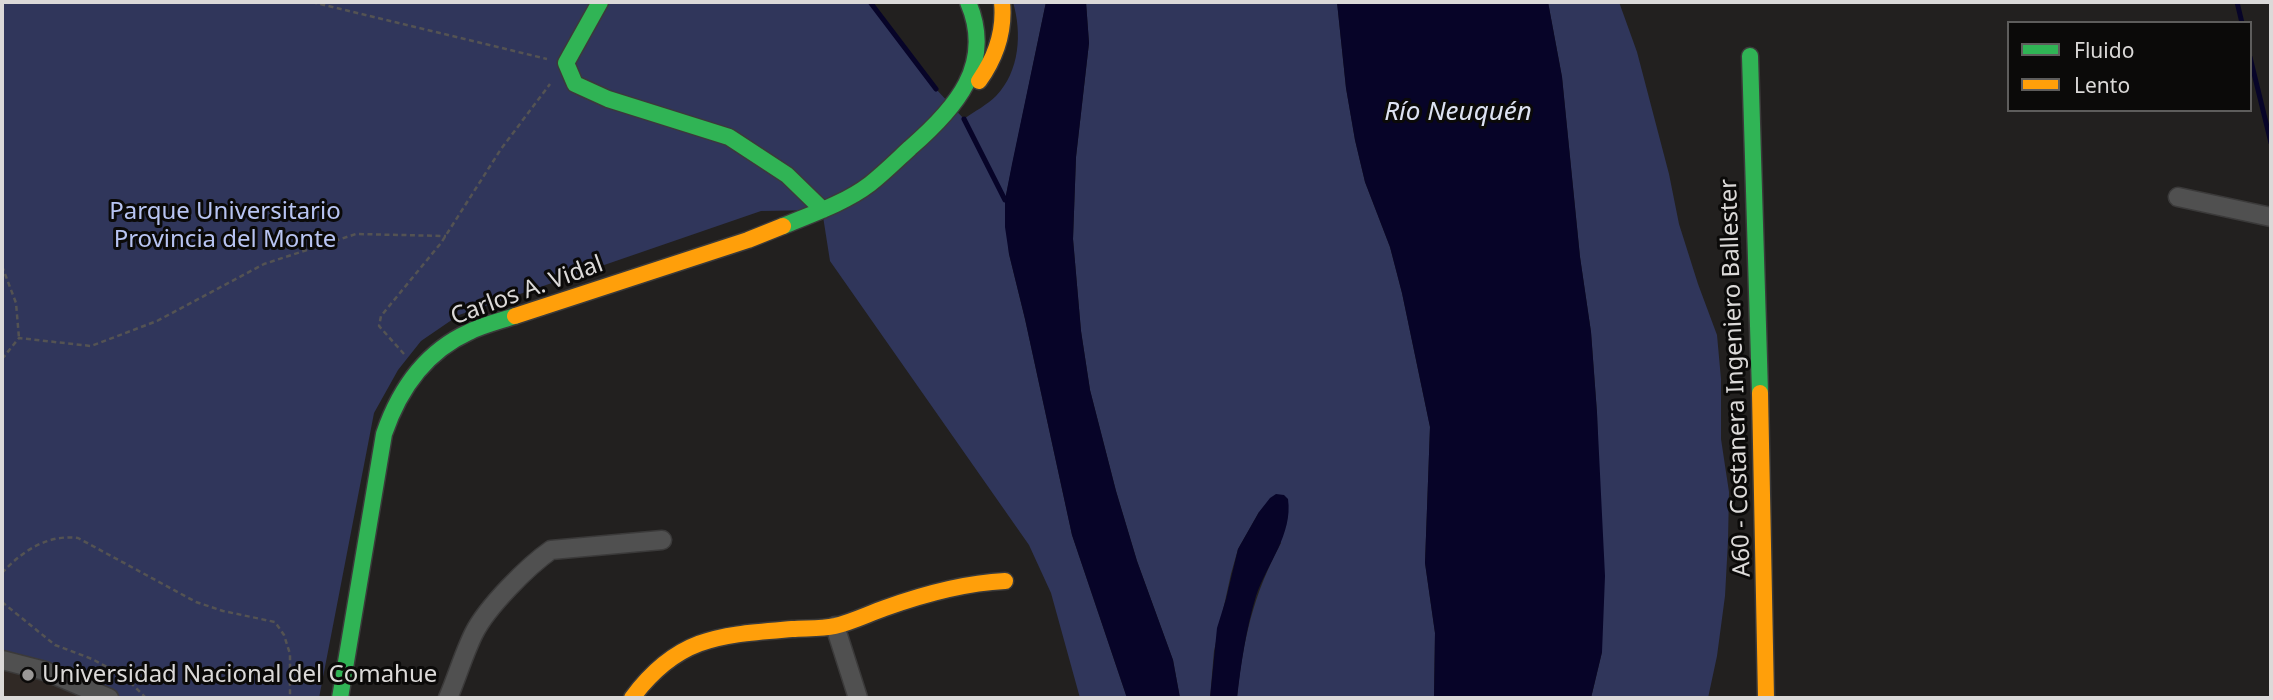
<!DOCTYPE html>
<meta charset="utf-8">
<style>
body{margin:0}
#map{position:relative;width:2273px;height:700px;overflow:hidden;background:#22201f;font-family:"Noto Sans",sans-serif}
canvas{display:block}
.frame{position:absolute;inset:0;border:4px solid #dbd9d8;pointer-events:none}
.legend{position:absolute;left:2007px;top:21px;width:245px;height:91px;box-sizing:border-box;background:#0b0a09;border:2px solid #5e5d5c;margin:0;padding:9px 12px;list-style:none;font-size:21px;color:#dbd9d8}
.legend li{display:flex;align-items:center;gap:14px;height:35px}
.legend b{width:35px;border:2px solid #5e5d5c}
</style>
<div id="map">
<canvas width="2273" height="700"></canvas>
<div class="frame"></div>
<ul class="legend">
<li><b style="height:9px;background:#30b455"></b>Fluido</li>
<li><b style="height:9px;background:#ff9f0a"></b>Lento</li>
</ul>
</div>
<script>
const ctx = document.querySelector('canvas').getContext('2d');
ctx.lineJoin = 'round';
function paint(path, color) {
  ctx.fillStyle = color;
  ctx.fill(path, 'evenodd');
}
function stroke(path, color, width, dash) {
  ctx.strokeStyle = color;
  ctx.lineWidth = width;
  ctx.lineCap = dash ? 'butt' : 'round';
  ctx.setLineDash(dash || []);
  ctx.stroke(path);
}
function label(font, color, halo, rows, align = 'center') {
  ctx.font = font + ' "Noto Sans",sans-serif';
  ctx.lineWidth = 6;
  ctx.setLineDash([]);
  ctx.textBaseline = 'middle';
  ctx.strokeStyle = halo;
  ctx.fillStyle = color;
  for (const [text, x, y, turn = 0] of rows) {
    ctx.save();
    ctx.translate(x, y);
    ctx.rotate((+turn || 0) * Math.PI / 180);
    ctx.textAlign = isNaN(turn) ? turn : align;
    if (halo) ctx.strokeText(text, 0, 0);
    ctx.fillText(text, 0, 0);
    ctx.restore();
  }
}
const built = new Path2D(`
 M 2,660 L 109,698 L 2,698 Z`);
const green = new Path2D(`
 M 2,2 L 870,2 L 936,89 L 964,119 C 975,111 987,105 996,96 C 1020,71 1022,33 1013,2 L 1046,2 L 1005,200 L 1009,254 L 1025,319 L 1072,535 L 1127,698 L 1080,698 L 1051,593 L 1029,545 L 830,261 L 822,210 L 761,211 L 459,315 L 421,341 L 398,370 L 374,413 L 319,698 L 109,698 L 2,660 Z
 M 1086,2 L 1337,2 L 1346,88 L 1355,140 L 1365,182 L 1390,247 L 1402,293 L 1430,427 L 1425,563 L 1435,633 L 1434,698 L 1237,698 C 1243,640 1253,595 1281,543 L 1259,512 L 1238,549 L 1231,574 L 1214,651 L 1210,698 L 1180,698 L 1173,660 L 1137,561 L 1116,491 L 1090,390 L 1081,331 L 1073,239 L 1076,157 L 1089,43 Z
 M 1548,2 L 1619,2 L 1637,52 L 1669,174 L 1679,224 L 1698,284 L 1717,335 L 1721,379 L 1721,439 L 1729,492 L 1728,541 L 1725,596 L 1717,656 L 1708,698 L 1591,698 L 1602,652 L 1597,413 L 1591,332 L 1580,257 L 1562,77 Z`);
const water = new Path2D(`
 M 1046,2 L 1086,2 L 1089,43 L 1076,157 L 1073,239 L 1081,331 L 1090,390 L 1116,491 L 1137,561 L 1173,660 L 1180,698 L 1127,698 L 1072,535 L 1025,319 L 1009,254 L 1005,227 L 1005,200 L 1012,164 Z
 M 1337,2 L 1548,2 L 1562,77 L 1580,257 L 1591,332 L 1597,413 L 1605,576 L 1602,652 L 1591,698 L 1434,698 L 1435,633 L 1425,563 L 1430,427 L 1402,293 L 1390,247 L 1365,182 L 1355,140 L 1346,88 Z
 M 1276,494 L 1284,495 L 1288,499 C 1293,534 1267,564 1256,596 C 1246,629 1241,664 1237,698 L 1210,698 L 1217,628 L 1226,599 L 1238,549 L 1259,512 L 1270,498 Z`);
const stream = new Path2D(`
 M 870,2 L 936,89
 M 2237,2 L 2242,23
 M 2250,57 L 2271,143
 M 964,119 L 1005,200`);
const path = new Path2D(`
 M 312,2 L 547,59
 M 2,266 L 16,303 L 19,338
 M 404,354 L 379,326 L 381,316 L 441,243 L 501,149 L 550,84
 M 2,359 L 19,338 L 91,346 L 157,321 L 264,264 L 356,234 L 446,236
 M 2,573 C 22,551 48,534 78,538 L 196,602 L 223,611 L 275,622 L 284,635 L 290,654 L 290,698
 M 2,602 L 55,645 L 92,659 L 124,676 L 146,698`);
const street = new Path2D(`
 M 2178,197 L 2271,217
 M 835,626 L 858,698
 M 2,660 L 45,671 L 109,698
 M 448,698 C 457,677 464,653 474,633 C 487,607 528,566 551,550 L 662,540`);
const fast = new Path2D(`
 M 600,2 L 566,63 L 575,84 L 608,99 L 729,137 L 787,175 L 823,210
 M 1750,56 L 1760,393
 M 783,226 C 812,214 845,203 870,184 C 884,173 897,160 910,148 C 955,109 995,65 968,2
 M 340,698 L 384,434 C 399,390 425,352 469,332 C 483,325 500,321 515,316`);
const slow = new Path2D(`
 M 979,81 C 996,57 1005,32 1002,2
 M 515,316 L 748,240 L 783,226
 M 1760,393 L 1766,698
 M 632,698 C 678,636 720,635 792,629 C 806,628 821,629 835,626 C 852,622 868,614 885,608 C 924,594 963,583 1005,581`);
const markers = [
 [28,675,7,"#9a9897"]
];
const parkNames = [
 ["Parque Universitario",225,212],
 ["Provincia del Monte",225,240]
];
const streetNames = [
 ["Carlos A. Vidal",527,291,-20],
 ["A60 - Costanera Ingeniero Ballester",1736,378,-92]
];
const poiNames = [
 ["Universidad Nacional del Comahue",42,675]
];
const waterNames = [
 ["Río Neuquén",1458,113]
];
paint(built, '#302925');
paint(green, '#30365b');
paint(water, '#070428');
stroke(stream, '#070428', 5);
stroke(street, '#3b3a3a', 21);
stroke(fast, '#3b3a3a', 19);
stroke(slow, '#3b3a3a', 19);
stroke(path, '#545353', 2.5, [5, 3.5]);
stroke(street, '#505050', 18);
stroke(fast, '#30b455', 16);
stroke(slow, '#ff9f0a', 16);
for (const [x, y, r, color] of markers) {
  const dot = new Path2D();
  dot.arc(x, y, r, 0, 2 * Math.PI);
  ctx.fillStyle = color;
  ctx.fill(dot);
  stroke(dot, '#0b0a09', 2.5);
}
label('24px', '#b8c4f2', '#0b0a09', parkNames);
label('24px', '#dbd9d8', '#0b0a09', streetNames);
label('24px', '#dbd9d8', '#0b0a09', poiNames, 'left');
label('italic 26px', '#dde2f2', '#0b0a09', waterNames);
</script>
